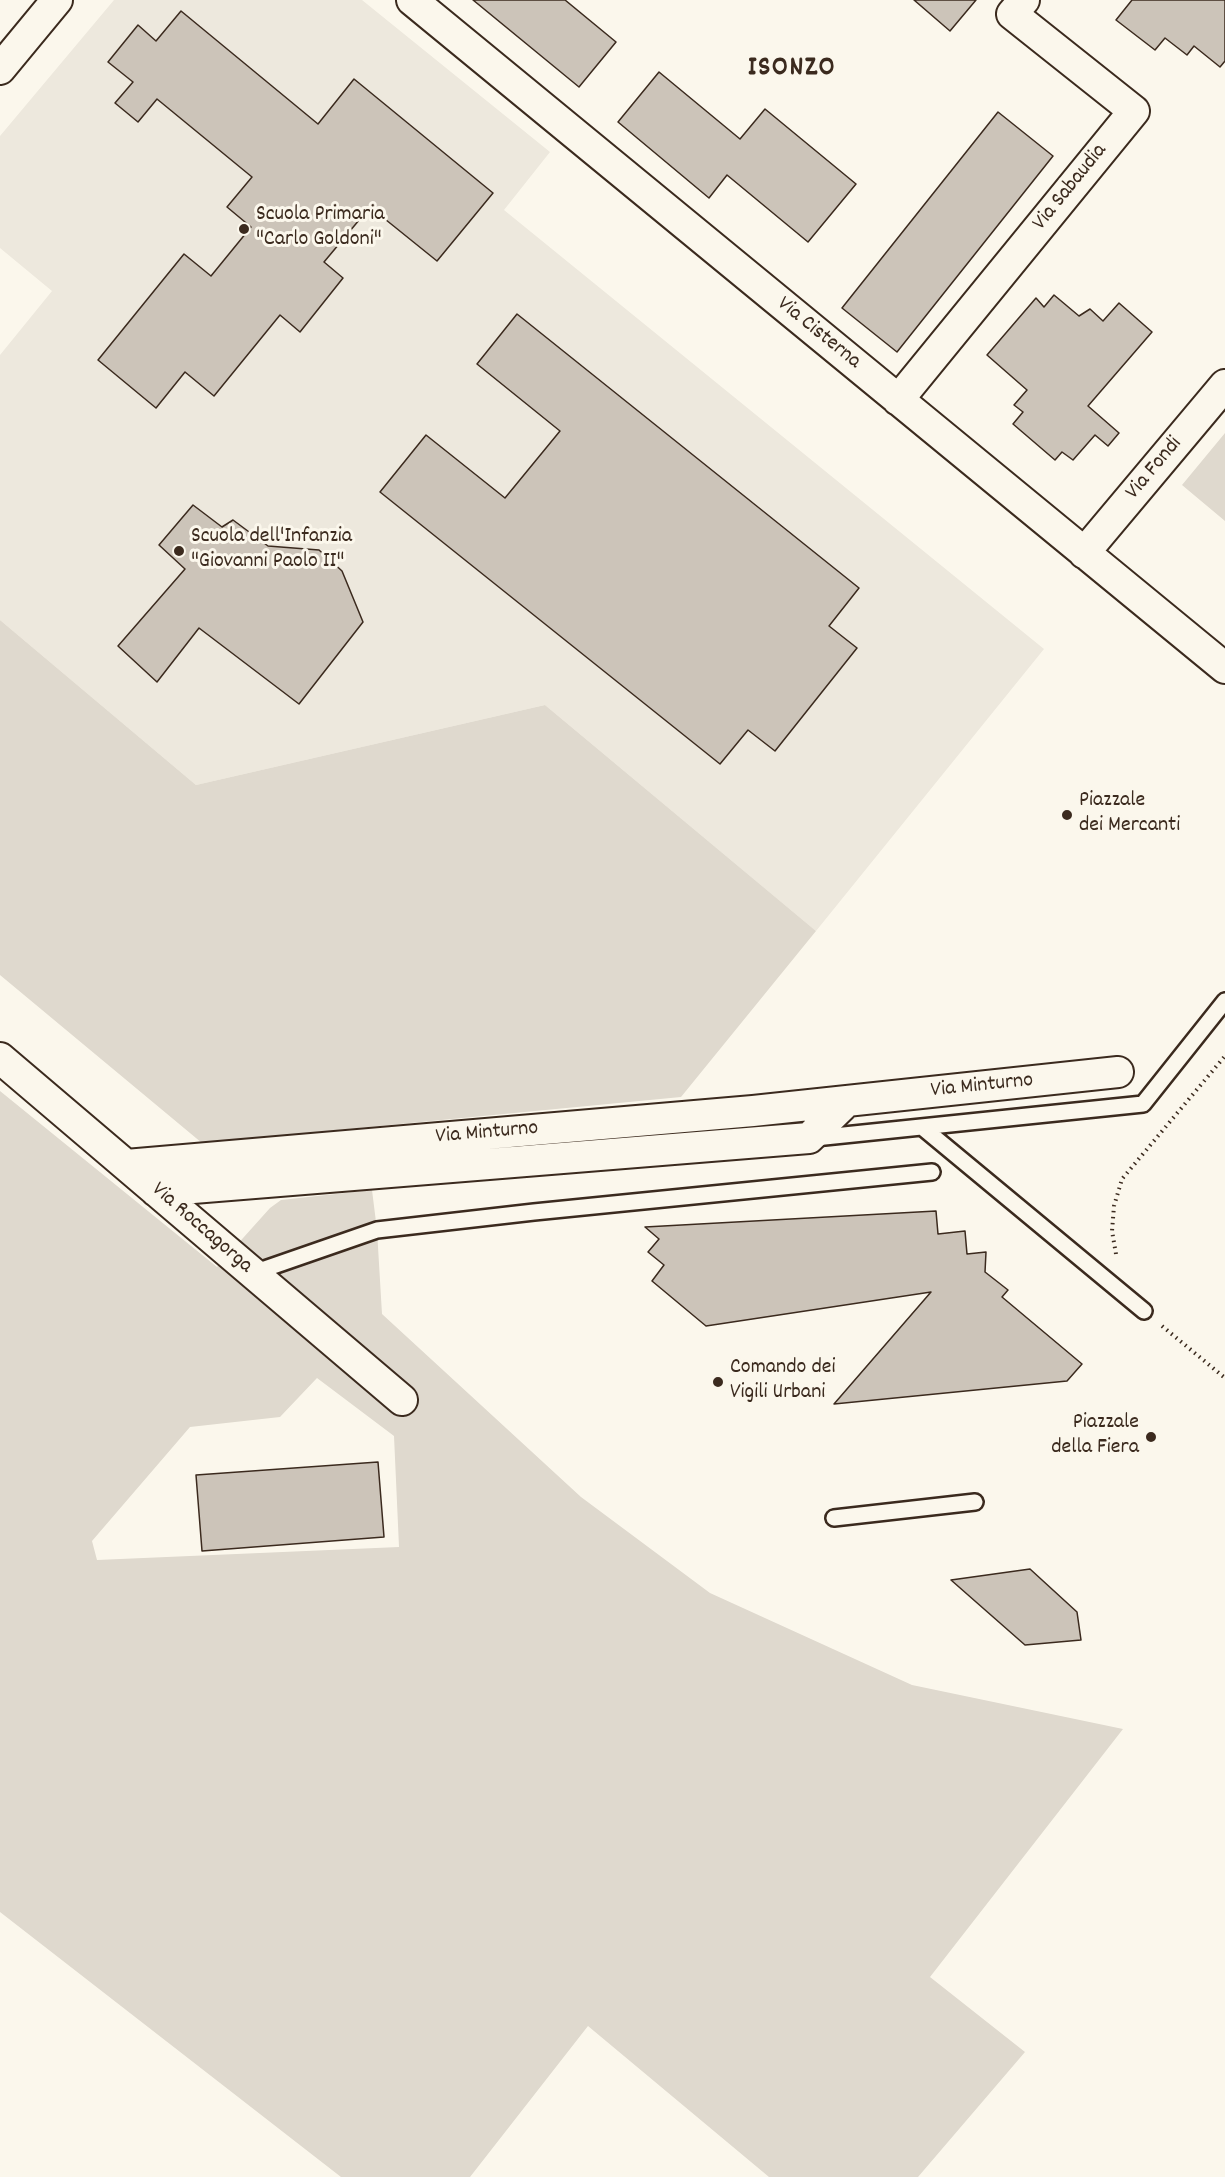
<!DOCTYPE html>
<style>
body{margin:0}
canvas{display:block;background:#fbf7ec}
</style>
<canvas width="1225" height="2177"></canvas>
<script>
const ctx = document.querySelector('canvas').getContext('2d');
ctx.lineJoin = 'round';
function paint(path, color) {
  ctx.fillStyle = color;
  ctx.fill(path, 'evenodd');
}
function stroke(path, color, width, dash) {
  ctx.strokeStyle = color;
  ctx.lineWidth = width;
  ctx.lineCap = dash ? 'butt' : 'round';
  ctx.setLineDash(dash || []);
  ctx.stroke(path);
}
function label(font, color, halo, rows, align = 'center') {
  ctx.font = font + ' Dekko,sans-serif';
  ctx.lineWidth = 6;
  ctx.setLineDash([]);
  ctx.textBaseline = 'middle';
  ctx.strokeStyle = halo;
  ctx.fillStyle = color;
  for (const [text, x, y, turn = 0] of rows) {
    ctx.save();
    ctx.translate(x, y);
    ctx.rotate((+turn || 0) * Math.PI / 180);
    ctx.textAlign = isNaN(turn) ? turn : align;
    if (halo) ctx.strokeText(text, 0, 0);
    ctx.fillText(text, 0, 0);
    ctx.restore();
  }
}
const built = new Path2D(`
 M 114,0 L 362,0 L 550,152 L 504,210 L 1044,649 L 816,931 L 545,705 L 196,785 L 0,620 L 0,355 L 52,291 L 0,248 L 0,136 Z`);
const green = new Path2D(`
 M 1225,433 L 1225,521 L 1182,485 Z
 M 0,620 L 196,785 L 545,705 L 816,931 L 681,1097 L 202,1143 L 0,975 Z
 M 0,1091 L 217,1267 L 270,1208 L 281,1200 L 372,1190 L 377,1230 L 382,1314 L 581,1497 L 710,1593 L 912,1685 L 1123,1729 L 930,1977 L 1025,2052 L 918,2177 L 769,2177 L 588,2026 L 470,2177 L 341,2177 L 0,1912 ZM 317,1378 L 394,1436 L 399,1547 L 97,1560 L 92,1541 L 190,1427 L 280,1417 Z`);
const building = new Path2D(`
 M 473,0 L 565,0 L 616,42 L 579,87 Z
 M 914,0 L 976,0 L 950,31 Z
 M 1132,0 L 1225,0 L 1225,61 L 1220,67 L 1194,46 L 1187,55 L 1165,38 L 1155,50 L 1116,20 Z
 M 181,11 L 318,124 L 354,79 L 493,193 L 437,261 L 370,207 L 324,262 L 343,278 L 300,332 L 280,315 L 214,396 L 185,372 L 156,408 L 98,360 L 184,254 L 211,276 L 251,227 L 227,207 L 252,177 L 157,99 L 138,122 L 115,103 L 133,82 L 108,62 L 138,25 L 156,41 Z
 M 659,72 L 740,139 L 765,109 L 856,184 L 808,242 L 727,175 L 709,198 L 618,122 Z
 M 998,112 L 1053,156 L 897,352 L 842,308 Z
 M 1054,295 L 1079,316 L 1090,309 L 1103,321 L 1119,303 L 1152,332 L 1088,406 L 1119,433 L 1108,446 L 1095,435 L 1073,460 L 1062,452 L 1055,460 L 1013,424 L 1023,412 L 1014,405 L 1027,390 L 987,355 L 1036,298 L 1044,307 Z
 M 517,314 L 859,588 L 829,626 L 857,648 L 775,751 L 748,730 L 720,764 L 380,492 L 426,435 L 505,498 L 560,431 L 477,364 Z
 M 193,505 L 222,527 L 233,520 L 268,546 L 319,550 L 342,571 L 363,622 L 299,704 L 199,628 L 157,682 L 118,646 L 185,569 L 159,545 Z
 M 936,1211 L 938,1234 L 965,1231 L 967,1254 L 986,1252 L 985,1272 L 1008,1290 L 1002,1297 L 1082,1364 L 1067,1381 L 834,1404 L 931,1292 L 706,1326 L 652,1281 L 664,1265 L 648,1252 L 659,1239 L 645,1227 Z
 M 378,1462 L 384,1537 L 202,1551 L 196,1475 Z
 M 1030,1569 L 1077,1612 L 1081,1640 L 1025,1645 L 951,1580 Z`);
const path = new Path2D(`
 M 1116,1254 L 1112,1231 L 1114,1206 L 1122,1179 L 1225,1056
 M 1162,1326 L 1225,1378`);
const service = new Path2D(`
 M 922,1127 L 1144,1311
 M 815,1138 L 1143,1104 L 1225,1001
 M 253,1273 L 377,1230 L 534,1212 L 932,1172
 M 834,1518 L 975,1502`);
const minor = new Path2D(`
 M 412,0 L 1225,668
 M 0,69 L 57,0
 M 898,400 L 1134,111 L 1012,14 L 1024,0
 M 1084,553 L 1225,385
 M 0,1058 L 402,1400
 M 126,1165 L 753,1111 L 1118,1072
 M 156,1191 L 809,1138 L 847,1101`);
const markers = [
 [244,229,6,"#3b2a1e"],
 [179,551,6,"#3b2a1e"],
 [1067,815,6,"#3b2a1e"],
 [718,1382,6,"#3b2a1e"],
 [1151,1437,6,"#3b2a1e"]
];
const streetNames = [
 ["Via Sabaudia",1071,188,-51],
 ["Via Cisterna",818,334,39],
 ["Via Fondi",1155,469,-50],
 ["Via Minturno",982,1087,-6],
 ["Via Minturno",487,1134,-5],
 ["Via Roccagorga",201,1229,41]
];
const poiNames = [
 ["Scuola Primaria",256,216],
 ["\"Carlo Goldoni\"",256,241],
 ["Scuola dell'Infanzia",191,538],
 ["\"Giovanni Paolo II\"",191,563],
 ["Piazzale",1079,802],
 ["dei Mercanti",1079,827],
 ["Comando dei",730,1369],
 ["Vigili Urbani",730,1394],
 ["Piazzale",1139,1424,"right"],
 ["della Fiera",1139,1449,"right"]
];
const districtNames = [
 ["ISONZO",792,70]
];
paint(built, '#ede8dd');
paint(green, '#dfd9ce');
paint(building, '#ccc4b9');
stroke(building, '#3b2a1e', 1.5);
stroke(service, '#3b2a1e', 20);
stroke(minor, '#3b2a1e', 34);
stroke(path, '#3b2a1e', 4, [1.5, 4.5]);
stroke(service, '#fbf7ec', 15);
stroke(minor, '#fbf7ec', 30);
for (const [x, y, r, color] of markers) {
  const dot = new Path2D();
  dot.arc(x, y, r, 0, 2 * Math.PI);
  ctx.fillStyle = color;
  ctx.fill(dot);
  stroke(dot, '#fbf7ec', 2);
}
label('22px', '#3b2a1e', '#fbf7ec', streetNames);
label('22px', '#3b2a1e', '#fbf7ec', poiNames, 'left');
ctx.letterSpacing = '1.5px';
label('bold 28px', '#3b2a1e', '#fbf7ec', districtNames);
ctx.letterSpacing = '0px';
</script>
